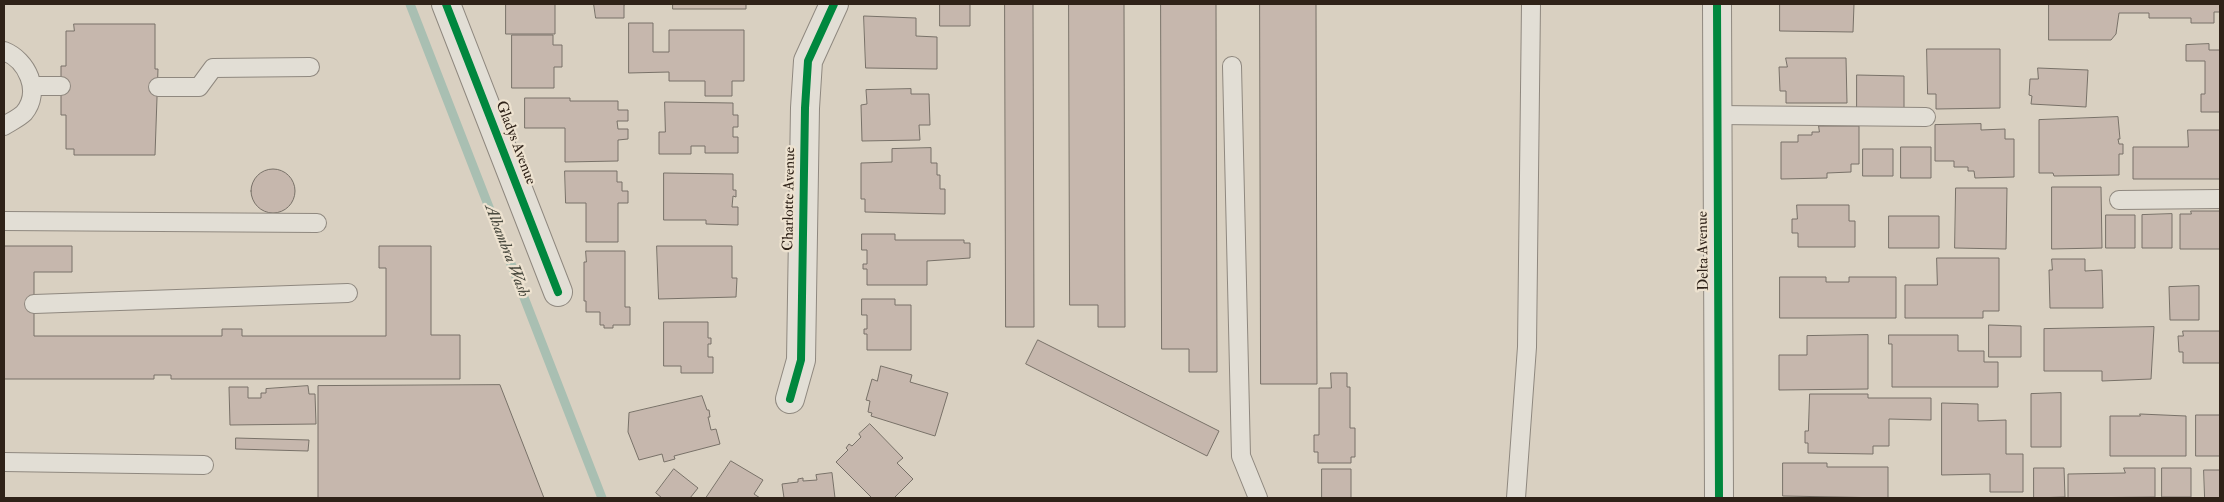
<!DOCTYPE html>
<style>
body{margin:0}
#map{position:relative;width:2224px;height:502px;overflow:hidden;background:#d9d0c1;font-family:"IM FELL Double Pica",serif}
canvas{display:block}
.frame{position:absolute;inset:0;border:5px solid #2f2218;pointer-events:none}
</style>
<div id="map">
<canvas width="2224" height="502"></canvas>
<div class="frame"></div>
</div>
<script>
const ctx = document.querySelector('canvas').getContext('2d');
ctx.lineJoin = 'round';
function stroke(path, color, width, dash) {
  ctx.strokeStyle = color;
  ctx.lineWidth = width;
  ctx.lineCap = dash ? 'butt' : 'round';
  ctx.setLineDash(dash || []);
  ctx.stroke(path);
}
function paint(path, color) {
  ctx.fillStyle = color;
  ctx.fill(path, 'evenodd');
}
function label(font, color, halo, rows, align = 'center') {
  ctx.font = font + ' "IM FELL Double Pica",serif';
  ctx.lineWidth = 4.5;
  ctx.setLineDash([]);
  ctx.textBaseline = 'middle';
  ctx.strokeStyle = halo;
  ctx.fillStyle = color;
  for (const [text, x, y, turn = 0] of rows) {
    ctx.save();
    ctx.translate(x, y);
    ctx.rotate((+turn || 0) * Math.PI / 180);
    ctx.textAlign = isNaN(turn) ? turn : align;
    if (halo) ctx.strokeText(text, 0, 0);
    ctx.fillText(text, 0, 0);
    ctx.restore();
  }
}
const stream = new Path2D(`
 M 410,4 L 602,498`);
const building = new Path2D(`
 M 506,4 L 555,4 L 555,34 L 506,34 Z
 M 594,4 L 626,4 L 624,5 L 624,18 L 596,18 Z
 M 673,4 L 746,4 L 746,9 L 673,9 Z
 M 940,4 L 970,4 L 970,26 L 940,26 Z
 M 1005,4 L 1033,4 L 1034,327 L 1006,327 Z
 M 1069,4 L 1124,4 L 1125,327 L 1098,327 L 1098,305 L 1070,305 Z
 M 1161,4 L 1216,4 L 1217,372 L 1189,372 L 1189,349 L 1162,349 Z
 M 1260,4 L 1316,4 L 1317,384 L 1261,384 Z
 M 1780,4 L 1854,4 L 1853,32 L 1780,31 Z
 M 2049,4 L 2220,4 L 2220,12 L 2214,12 L 2214,23 L 2191,23 L 2191,18 L 2149,18 L 2149,13 L 2119,13 L 2116,34 L 2111,40 L 2049,40 Z
 M 864,16 L 916,18 L 916,36 L 937,37 L 937,69 L 866,68 Z
 M 629,23 L 653,23 L 653,52 L 669,52 L 669,30 L 744,30 L 744,81 L 732,81 L 732,96 L 705,96 L 705,81 L 669,81 L 669,72 L 629,73 Z
 M 74,24 L 155,24 L 155,69 L 158,69 L 155,155 L 74,155 L 74,149 L 66,149 L 66,115 L 61,115 L 61,66 L 66,66 L 66,31 L 74,31 Z
 M 512,35 L 553,35 L 553,45 L 562,45 L 562,67 L 554,67 L 554,88 L 512,88 Z
 M 2209,44 L 2209,50 L 2220,50 L 2220,112 L 2201,112 L 2201,94 L 2205,94 L 2205,61 L 2186,61 L 2186,45 Z
 M 1927,49 L 2000,49 L 2000,108 L 1936,109 L 1936,94 L 1928,94 Z
 M 1786,58 L 1846,58 L 1847,103 L 1786,103 L 1786,91 L 1780,91 L 1779,67 L 1787,67 Z
 M 2038,68 L 2088,70 L 2086,107 L 2031,104 L 2032,96 L 2029,95 L 2030,79 L 2038,79 Z
 M 1857,75 L 1904,76 L 1904,110 L 1857,110 Z
 M 911,89 L 911,94 L 929,94 L 930,125 L 919,125 L 920,140 L 862,141 L 861,105 L 867,104 L 866,90 Z
 M 525,98 L 570,98 L 570,101 L 618,101 L 618,110 L 628,110 L 628,121 L 617,121 L 618,129 L 628,129 L 628,139 L 618,140 L 618,161 L 565,162 L 565,128 L 525,128 Z
 M 665,102 L 733,103 L 733,115 L 738,115 L 738,127 L 733,127 L 733,137 L 738,137 L 738,153 L 705,153 L 705,146 L 691,146 L 691,154 L 659,154 L 659,132 L 665,132 Z
 M 2118,117 L 2120,139 L 2118,139 L 2119,144 L 2123,144 L 2123,154 L 2119,154 L 2119,175 L 2054,176 L 2053,173 L 2039,173 L 2039,120 Z
 M 1981,124 L 1981,130 L 2005,129 L 2005,139 L 2014,139 L 2014,177 L 1975,178 L 1974,171 L 1968,171 L 1968,167 L 1954,167 L 1954,161 L 1935,161 L 1935,125 Z
 M 1819,126 L 1859,126 L 1859,164 L 1851,164 L 1851,172 L 1827,173 L 1827,178 L 1781,179 L 1781,142 L 1798,142 L 1798,135 L 1812,135 L 1812,132 L 1819,132 Z
 M 2188,130 L 2220,130 L 2220,179 L 2133,179 L 2133,147 L 2188,147 Z
 M 1901,147 L 1931,147 L 1931,178 L 1901,178 Z
 M 931,148 L 931,163 L 937,163 L 937,175 L 940,175 L 940,189 L 945,189 L 945,214 L 865,212 L 865,199 L 861,199 L 861,163 L 892,162 L 892,149 Z
 M 1863,149 L 1893,149 L 1893,176 L 1863,176 Z
 M251 191a22 22 0 1 1 44 0a22 22 0 1 1-44 0Z
 M 565,171 L 617,171 L 617,182 L 622,182 L 622,191 L 628,191 L 628,203 L 618,203 L 618,242 L 586,242 L 586,203 L 566,203 Z
 M 664,173 L 733,174 L 733,190 L 736,190 L 736,197 L 733,196 L 732,207 L 738,207 L 738,225 L 706,224 L 706,220 L 664,220 Z
 M 2052,187 L 2101,187 L 2102,248 L 2052,249 Z
 M 1956,188 L 2007,188 L 2006,249 L 1955,248 Z
 M 1797,205 L 1849,205 L 1849,221 L 1855,221 L 1855,247 L 1798,247 L 1798,233 L 1792,233 L 1792,219 L 1797,219 Z
 M 2191,211 L 2220,211 L 2220,249 L 2180,249 L 2180,214 L 2191,214 Z
 M 2172,214 L 2172,248 L 2142,248 L 2142,215 Z
 M 2106,215 L 2135,215 L 2135,248 L 2106,248 Z
 M 1889,216 L 1939,216 L 1939,248 L 1889,248 Z
 M 862,234 L 895,234 L 895,240 L 964,240 L 964,243 L 970,243 L 970,258 L 927,261 L 927,285 L 867,285 L 867,269 L 863,269 L 863,264 L 867,264 L 867,250 L 862,250 Z
 M 4,246 L 72,246 L 72,272 L 34,272 L 34,336 L 222,336 L 222,329 L 242,329 L 242,336 L 386,336 L 386,268 L 379,268 L 379,246 L 431,246 L 431,335 L 460,335 L 460,379 L 171,379 L 171,375 L 154,375 L 154,379 L 4,379 Z
 M 657,246 L 732,246 L 732,278 L 737,278 L 736,297 L 659,299 Z
 M 586,251 L 625,251 L 625,307 L 630,307 L 630,325 L 613,325 L 613,328 L 604,328 L 604,325 L 600,325 L 600,312 L 586,312 L 586,301 L 584,301 L 584,262 L 586,262 Z
 M 1937,258 L 1999,258 L 1999,311 L 1983,311 L 1983,318 L 1905,318 L 1905,285 L 1937,285 Z
 M 2052,259 L 2085,259 L 2085,271 L 2102,270 L 2103,308 L 2050,308 L 2049,270 L 2052,270 Z
 M 1780,277 L 1826,277 L 1826,282 L 1849,282 L 1849,277 L 1896,277 L 1896,318 L 1780,318 Z
 M 2199,286 L 2199,320 L 2170,320 L 2169,287 Z
 M 862,299 L 895,299 L 895,305 L 911,305 L 911,350 L 867,350 L 867,334 L 864,334 L 864,329 L 867,329 L 867,315 L 862,315 Z
 M 664,322 L 708,322 L 708,338 L 711,338 L 711,344 L 708,344 L 708,357 L 713,357 L 713,373 L 681,373 L 681,366 L 664,366 Z
 M 1989,325 L 2021,326 L 2021,357 L 1989,357 Z
 M 2154,327 L 2151,379 L 2102,381 L 2102,371 L 2044,371 L 2044,329 Z
 M 2183,331 L 2220,331 L 2220,363 L 2183,363 L 2183,352 L 2179,352 L 2178,336 L 2183,336 Z
 M 1868,335 L 1868,389 L 1779,390 L 1779,355 L 1807,355 L 1807,336 Z
 M 1889,335 L 1958,335 L 1958,351 L 1984,351 L 1984,362 L 1998,362 L 1998,387 L 1892,387 L 1892,344 L 1889,344 Z
 M 1038,340 L 1219,431 L 1207,456 L 1026,364 Z
 M 881,366 L 912,375 L 910,382 L 948,393 L 935,436 L 871,416 L 872,413 L 868,412 L 870,401 L 866,400 L 872,379 L 877,381 Z
 M 1331,373 L 1347,373 L 1347,387 L 1350,387 L 1350,428 L 1355,428 L 1355,457 L 1351,457 L 1351,463 L 1318,463 L 1318,452 L 1314,452 L 1314,435 L 1319,435 L 1319,388 L 1331,388 Z
 M 500,385 L 544,498 L 318,498 L 318,386 Z
 M 308,386 L 309,394 L 315,394 L 316,424 L 230,425 L 229,387 L 248,387 L 248,398 L 261,398 L 261,393 L 266,393 L 266,389 Z
 M 2061,393 L 2061,447 L 2031,447 L 2031,394 Z
 M 1810,394 L 1868,394 L 1868,398 L 1931,398 L 1931,420 L 1889,419 L 1889,446 L 1873,446 L 1873,454 L 1808,453 L 1808,443 L 1805,443 L 1805,431 L 1808,431 Z
 M 702,396 L 707,410 L 709,410 L 710,417 L 708,417 L 711,430 L 716,429 L 720,444 L 674,456 L 675,459 L 664,462 L 662,454 L 639,460 L 628,432 L 629,413 Z
 M 1942,403 L 1978,404 L 1978,421 L 2006,420 L 2006,454 L 2023,454 L 2023,492 L 1990,492 L 1990,474 L 1942,475 Z
 M 2140,414 L 2186,416 L 2186,456 L 2110,456 L 2110,416 L 2140,416 Z
 M 2196,415 L 2220,415 L 2220,456 L 2196,456 Z
 M 870,424 L 903,458 L 897,463 L 913,479 L 894,498 L 872,498 L 836,462 L 848,450 L 846,448 L 849,444 L 852,446 L 861,437 L 859,434 Z
 M 236,438 L 309,440 L 308,451 L 236,449 Z
 M 731,461 L 763,480 L 754,494 L 760,498 L 706,498 Z
 M 1783,463 L 1827,463 L 1827,467 L 1888,467 L 1888,498 L 1783,496 Z
 M 2034,468 L 2064,468 L 2065,497 L 2034,498 Z
 M 2124,468 L 2155,468 L 2155,497 L 2068,498 L 2068,474 L 2125,473 Z
 M 2162,468 L 2191,468 L 2191,497 L 2162,497 Z
 M 674,469 L 698,488 L 690,498 L 662,498 L 656,493 Z
 M 1322,469 L 1351,469 L 1351,498 L 1322,498 Z
 M 2204,470 L 2220,470 L 2220,498 L 2205,498 Z
 M 832,473 L 835,498 L 784,498 L 782,484 L 798,482 L 798,479 L 803,478 L 803,481 L 817,480 L 816,475 Z`);
const service = new Path2D(`
 M 4,51 C 27,60 42,91 24,113 C 19,118 10,122 4,126
 M 1232,66 L 1241,456 L 1258,498
 M 33,86 L 61,86
 M 158,87 L 199,87 L 213,68 L 310,67
 M 1717,115 L 1926,117
 M 2119,200 L 2220,199
 M 4,221 L 317,223
 M 34,304 L 348,293
 M 4,462 L 204,465
 M 1516,498 L 1527,347 L 1531,4`);
const minor = new Path2D(`
 M 446,4 L 558,292
 M 1717,4 L 1719,498
 M 790,399 L 801,360 L 805,108 L 808,61 L 834,4`);
const cycleway = new Path2D(`
 M 446,4 L 558,292
 M 1717,4 L 1719,498
 M 790,399 L 801,360 L 805,108 L 808,61 L 834,4`);
const streetNames = [
 ["Gladys Avenue",515,143,69],
 ["Charlotte Avenue",790,199,-89],
 ["Delta Avenue",1704,251,-91]
];
const waterNames = [
 ["Alhambra Wash",506,251,69]
];
stroke(stream, '#a9bfb2', 9);
paint(building, '#c6b7ad');
stroke(building, '#787168', 1);
stroke(service, '#8f887f', 20);
stroke(minor, '#8f887f', 30);
stroke(service, '#e2ded5', 18);
stroke(minor, '#e2ded5', 28);
stroke(cycleway, '#00873e', 8);
label('15px', '#2f2218', '#ede2d0', streetNames);
label('italic 16px', '#48483d', '#ede2d0', waterNames);
</script>
